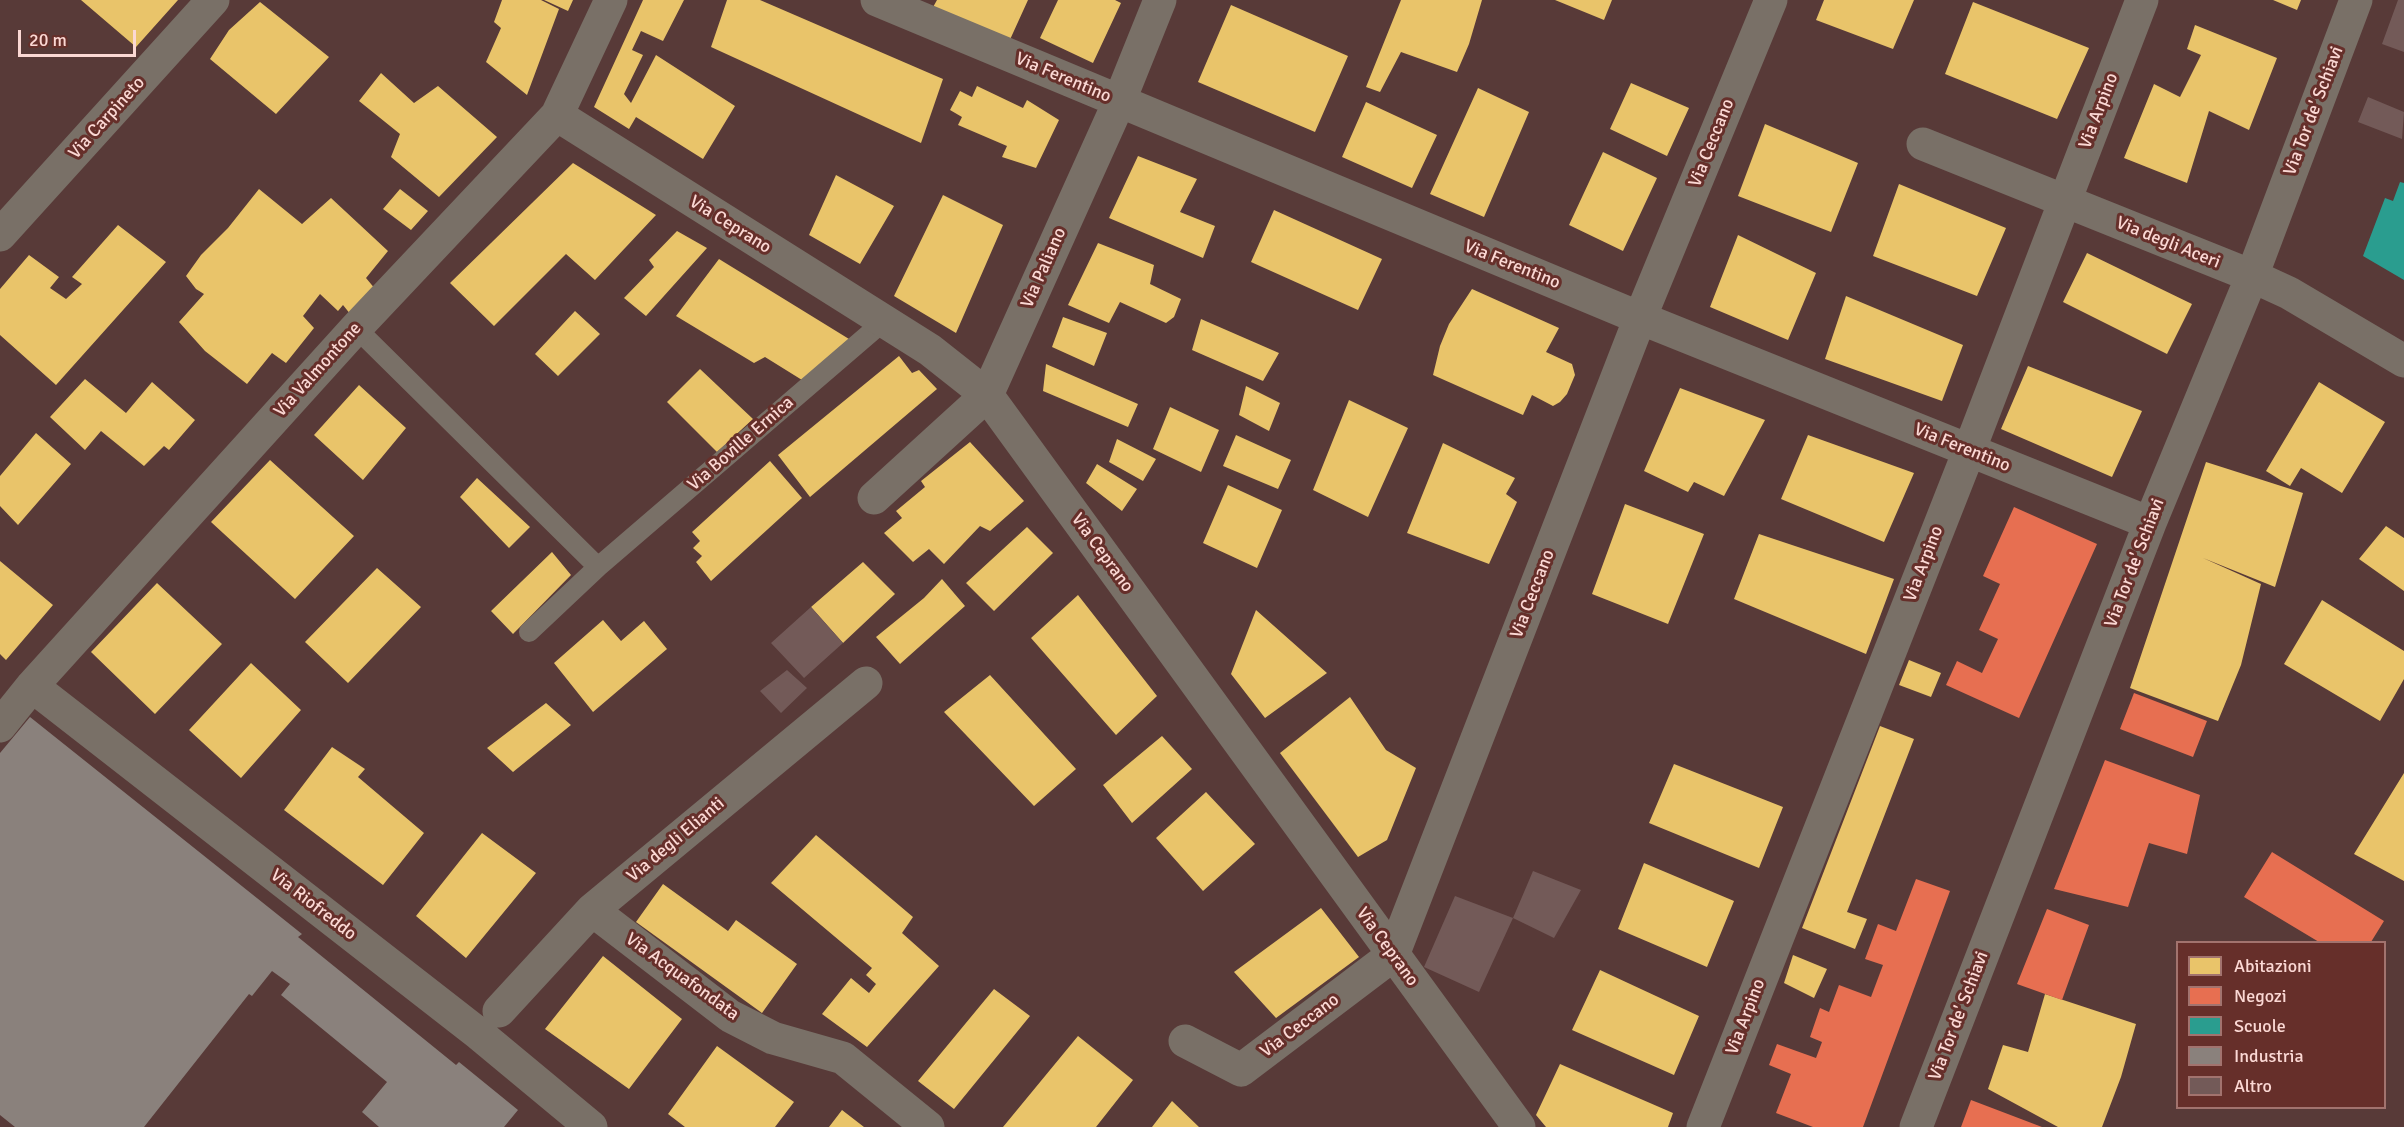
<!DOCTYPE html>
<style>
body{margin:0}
#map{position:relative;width:2404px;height:1127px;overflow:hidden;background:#583a38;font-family:Signika,sans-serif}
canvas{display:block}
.legend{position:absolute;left:2176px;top:941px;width:210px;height:168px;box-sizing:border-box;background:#662f2a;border:2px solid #a2736e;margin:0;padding:8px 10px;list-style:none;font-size:18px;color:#fbd8d4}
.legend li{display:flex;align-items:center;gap:12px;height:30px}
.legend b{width:30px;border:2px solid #a2736e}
.scale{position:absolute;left:18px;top:30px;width:118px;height:27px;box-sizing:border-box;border:3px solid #fbd8d4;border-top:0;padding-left:8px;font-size:18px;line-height:21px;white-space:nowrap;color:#fbd8d4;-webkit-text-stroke:4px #662f2a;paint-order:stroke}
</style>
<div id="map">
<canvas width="2404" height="1127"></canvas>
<ul class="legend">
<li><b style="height:16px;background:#e9c46a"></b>Abitazioni</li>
<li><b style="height:16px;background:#e76f51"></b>Negozi</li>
<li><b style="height:16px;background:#2a9d8f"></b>Scuole</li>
<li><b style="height:16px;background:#8a817c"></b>Industria</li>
<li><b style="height:16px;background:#735a58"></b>Altro</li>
</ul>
<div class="scale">20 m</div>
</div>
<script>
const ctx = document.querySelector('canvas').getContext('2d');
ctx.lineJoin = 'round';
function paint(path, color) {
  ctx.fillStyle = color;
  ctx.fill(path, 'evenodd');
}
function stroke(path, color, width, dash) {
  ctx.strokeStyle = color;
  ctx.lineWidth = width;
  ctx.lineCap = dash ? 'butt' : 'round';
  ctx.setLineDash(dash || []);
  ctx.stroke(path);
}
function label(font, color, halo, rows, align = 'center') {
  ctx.font = font + ' Signika,sans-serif';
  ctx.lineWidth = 6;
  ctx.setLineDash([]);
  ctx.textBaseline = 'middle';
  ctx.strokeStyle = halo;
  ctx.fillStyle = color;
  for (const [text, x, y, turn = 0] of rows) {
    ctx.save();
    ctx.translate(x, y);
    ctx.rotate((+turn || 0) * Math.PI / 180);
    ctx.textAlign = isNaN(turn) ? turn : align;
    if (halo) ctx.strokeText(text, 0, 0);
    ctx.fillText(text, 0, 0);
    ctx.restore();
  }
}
const homes = new Path2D(`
 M 81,0 L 178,0 L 136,47 Z
 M 502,0 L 541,0 L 559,9 L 527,95 L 486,62 L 501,28 L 494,22 Z
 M 544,0 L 573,0 L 568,11 Z
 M 643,0 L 684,0 L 663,41 L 641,31 L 632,50 L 643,55 L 624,94 L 631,103 L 656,55 L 735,106 L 703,159 L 636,117 L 629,129 L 594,107 Z
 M 727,0 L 760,0 L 943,79 L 921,143 L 711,47 Z
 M 937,0 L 1028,0 L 1008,44 L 932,9 Z
 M 1058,0 L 1115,0 L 1121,3 L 1093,63 L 1040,38 Z
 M 1401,0 L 1482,0 L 1469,44 L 1457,72 L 1401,52 L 1380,92 L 1366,87 Z
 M 1555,0 L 1612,0 L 1604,20 Z
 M 1824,0 L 1914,0 L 1893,49 L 1816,20 Z
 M 2273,0 L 2301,0 L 2297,10 Z
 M 260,2 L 329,57 L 276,114 L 210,59 L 229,30 Z
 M 1973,2 L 2089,48 L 2057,119 L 1945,74 Z
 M 1231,5 L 1348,56 L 1315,132 L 1198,82 Z
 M 2195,25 L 2277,58 L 2249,130 L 2209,111 L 2187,183 L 2124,158 L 2154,84 L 2180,97 L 2201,55 L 2187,49 Z
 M 381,73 L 414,103 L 438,86 L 497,137 L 439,197 L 391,157 L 400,134 L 359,101 Z
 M 1631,83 L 1689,108 L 1667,156 L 1610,129 Z
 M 977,86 L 1023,108 L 1027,100 L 1059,120 L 1036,168 L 1002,157 L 1007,146 L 958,125 L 962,117 L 950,110 L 960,91 L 972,97 Z
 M 1478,88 L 1529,112 L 1484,217 L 1430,194 Z
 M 1366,102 L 1437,135 L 1412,188 L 1342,157 Z
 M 1765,124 L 1858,163 L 1831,232 L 1738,196 Z
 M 1603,152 L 1657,178 L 1623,251 L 1569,225 Z
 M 1138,156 L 1197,179 L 1180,212 L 1215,226 L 1203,258 L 1109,218 Z
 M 573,163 L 656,215 L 595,280 L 566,254 L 494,326 L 450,283 Z
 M 836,175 L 894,206 L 860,264 L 809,235 Z
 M 1899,184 L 2006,228 L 1977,296 L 1873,256 Z
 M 259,189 L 302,224 L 331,198 L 388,251 L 366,278 L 376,290 L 351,315 L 343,305 L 338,311 L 320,294 L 303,316 L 314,328 L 286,363 L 272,353 L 247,384 L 205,351 L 179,322 L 204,294 L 196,289 L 186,276 L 201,255 L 228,228 Z
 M 400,189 L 428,211 L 411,230 L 383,209 Z
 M 943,195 L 1003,225 L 956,333 L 894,296 Z
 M 1274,210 L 1382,259 L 1358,310 L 1251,262 Z
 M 118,225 L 166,262 L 56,385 L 0,335 L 0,289 L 29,255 L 59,277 L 50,288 L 66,299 L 82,284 L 72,277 Z
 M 677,231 L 707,248 L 646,316 L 624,298 L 654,267 L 649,260 Z
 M 1738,235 L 1816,273 L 1788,340 L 1710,307 Z
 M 1098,243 L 1154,265 L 1150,284 L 1181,299 L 1174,317 L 1166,323 L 1120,302 L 1109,323 L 1068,305 Z
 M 2087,253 L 2192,304 L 2167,354 L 2063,302 Z
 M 719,259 L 849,339 L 802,380 L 765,357 L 754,363 L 676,316 Z
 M 1472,289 L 1559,328 L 1546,352 L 1572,364 L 1575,375 L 1567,394 L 1560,402 L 1553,406 L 1532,395 L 1523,415 L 1433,375 L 1440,346 L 1449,324 Z
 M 1846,296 L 1963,345 L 1942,401 L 1825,359 Z
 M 575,311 L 600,334 L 558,376 L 535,354 Z
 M 1063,317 L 1107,333 L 1094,366 L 1052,347 Z
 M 1201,319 L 1279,353 L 1263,381 L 1192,350 Z
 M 899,356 L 912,373 L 919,370 L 937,389 L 810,497 L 778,455 Z
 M 1046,364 L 1138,404 L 1128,427 L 1043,391 Z
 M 2028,366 L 2142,411 L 2112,477 L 2001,429 Z
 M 700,369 L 753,419 L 717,452 L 667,402 Z
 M 85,379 L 126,413 L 152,382 L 195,420 L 169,450 L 164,446 L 144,466 L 101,431 L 85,450 L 50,417 Z
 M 2319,382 L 2385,422 L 2342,493 L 2301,468 L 2290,486 L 2266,471 Z
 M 359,385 L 406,428 L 363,480 L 314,435 Z
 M 1246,386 L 1280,403 L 1269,431 L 1239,415 Z
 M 1680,388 L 1765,420 L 1724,496 L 1694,482 L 1688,492 L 1644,471 Z
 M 1349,400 L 1408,428 L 1368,517 L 1313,490 Z
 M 1170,407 L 1219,430 L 1201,472 L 1153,449 Z
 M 36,433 L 71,464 L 18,525 L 0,506 L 0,476 Z
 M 1236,435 L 1291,460 L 1278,489 L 1223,466 Z
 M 1808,435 L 1914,473 L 1884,542 L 1781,499 Z
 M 1117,439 L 1156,459 L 1143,481 L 1109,462 Z
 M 970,442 L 1024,501 L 990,531 L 980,526 L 944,564 L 929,549 L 913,562 L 884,533 L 902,518 L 896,511 L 925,487 L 921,481 Z
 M 1443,443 L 1515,478 L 1506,494 L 1517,502 L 1489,564 L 1407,533 Z
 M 270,460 L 354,536 L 295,599 L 211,522 Z
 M 770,461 L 802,498 L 711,581 L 696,562 L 702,556 L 693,548 L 700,541 L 692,532 Z
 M 2206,462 L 2303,493 L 2275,587 L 2203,558 L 2261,584 L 2241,665 L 2218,721 L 2130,688 Z
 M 1097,464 L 1137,489 L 1122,511 L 1086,483 Z
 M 477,478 L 530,527 L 509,548 L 460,497 Z
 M 1228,485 L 1282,510 L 1257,568 L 1203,543 Z
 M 1625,504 L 1704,534 L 1668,624 L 1592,594 Z
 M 2386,526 L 2404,538 L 2404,591 L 2359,559 Z
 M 1027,527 L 1053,553 L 994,611 L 966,583 Z
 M 1759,534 L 1894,579 L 1866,654 L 1734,599 Z
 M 552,552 L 571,575 L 513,634 L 491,611 Z
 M 0,561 L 53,605 L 6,660 L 0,654 Z
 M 863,562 L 895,594 L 843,643 L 811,607 Z
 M 377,568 L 421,607 L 348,683 L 305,642 Z
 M 942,579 L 965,606 L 900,664 L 876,637 L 924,598 Z
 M 157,583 L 222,644 L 155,714 L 91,652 Z
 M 1078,595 L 1157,696 L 1116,735 L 1031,638 Z
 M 2322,600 L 2404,651 L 2404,679 L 2380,721 L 2284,664 Z
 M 1256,610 L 1327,673 L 1265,718 L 1231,674 Z
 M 603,620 L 621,641 L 644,621 L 667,649 L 593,712 L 554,663 Z
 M 1909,660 L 1941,673 L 1931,697 L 1899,685 Z
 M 251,663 L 301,710 L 241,778 L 189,730 Z
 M 990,675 L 1076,769 L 1034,806 L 944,712 Z
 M 1350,697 L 1386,750 L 1416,768 L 1387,840 L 1358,857 L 1280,753 Z
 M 546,703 L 571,725 L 513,772 L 487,748 Z
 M 1880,726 L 1914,739 L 1847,912 L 1867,919 L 1855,949 L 1802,928 Z
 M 1162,736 L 1192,769 L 1132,823 L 1103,785 Z
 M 332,747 L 365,769 L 358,777 L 424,833 L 383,885 L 284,810 Z
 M 1674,764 L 1783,807 L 1759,868 L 1649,823 Z
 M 2404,773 L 2404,881 L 2354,854 Z
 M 1206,792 L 1255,844 L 1203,891 L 1156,838 Z
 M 482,833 L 536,873 L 466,958 L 416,916 Z
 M 816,835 L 913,917 L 902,933 L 939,966 L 867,1047 L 822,1014 L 851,978 L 869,993 L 876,984 L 866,975 L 872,968 L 771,883 Z
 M 1644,863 L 1734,901 L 1707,967 L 1618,929 Z
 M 663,884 L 728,931 L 736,920 L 797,964 L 762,1013 L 636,922 Z
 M 1321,908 L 1359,957 L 1276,1018 L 1234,972 Z
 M 1793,955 L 1827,969 L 1814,998 L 1784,983 Z
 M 603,956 L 682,1019 L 629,1089 L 545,1029 Z
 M 1600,970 L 1699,1016 L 1674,1075 L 1572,1030 Z
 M 994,989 L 1030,1016 L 954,1109 L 918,1081 Z
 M 2045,994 L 2136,1024 L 2121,1077 L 2102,1127 L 2058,1127 L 1988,1089 L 2003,1045 L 2028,1052 Z
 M 1078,1036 L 1133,1080 L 1096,1127 L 1003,1127 Z
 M 717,1046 L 794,1102 L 775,1127 L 685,1127 L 668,1114 Z
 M 1560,1064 L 1673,1113 L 1668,1127 L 1546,1127 L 1536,1115 Z
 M 1172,1101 L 1199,1127 L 1152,1127 Z
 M 842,1110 L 864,1127 L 829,1127 Z`);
const shops = new Path2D(`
 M 2014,507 L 2097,544 L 2019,718 L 1946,685 L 1957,661 L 1982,673 L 1998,639 L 1979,630 L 2000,584 L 1983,576 Z
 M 2134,693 L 2207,721 L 2193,757 L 2120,729 Z
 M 2105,760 L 2200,795 L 2187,854 L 2149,843 L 2128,907 L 2054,889 Z
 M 2272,852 L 2384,921 L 2371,942 L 2319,942 L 2244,897 Z
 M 1916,879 L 1950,891 L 1863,1127 L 1813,1127 L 1776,1113 L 1791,1074 L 1769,1065 L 1777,1044 L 1816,1058 L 1822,1042 L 1810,1037 L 1820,1008 L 1829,1012 L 1839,985 L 1871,997 L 1883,965 L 1865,959 L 1878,924 L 1896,931 Z
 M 2047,909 L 2089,925 L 2062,1000 L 2017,984 Z
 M 1971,1100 L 2042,1127 L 1961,1127 Z`);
const schools = new Path2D(`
 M 2400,182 L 2404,183 L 2404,280 L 2363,256 L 2385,198 L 2393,201 Z`);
const industry = new Path2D(`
 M 30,717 L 302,934 L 298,937 L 456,1065 L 459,1062 L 518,1110 L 504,1127 L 379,1127 L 362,1112 L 387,1082 L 281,995 L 290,984 L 272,971 L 252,996 L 249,994 L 144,1127 L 15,1127 L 0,1115 L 0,753 Z`);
const building = new Path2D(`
 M 2398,0 L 2404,0 L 2404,52 L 2382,44 Z
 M 2368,97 L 2404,112 L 2402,139 L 2358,122 Z
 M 811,607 L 843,643 L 804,678 L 771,643 Z
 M 787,670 L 807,688 L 781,713 L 760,691 Z
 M 1533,871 L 1581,890 L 1554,938 L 1513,918 Z
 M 1455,896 L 1513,918 L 1479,992 L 1424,967 Z`);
const lane = new Path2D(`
 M 356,328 L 598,567
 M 529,632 L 598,567 L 883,322`);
const street = new Path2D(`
 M 877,0 L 1640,318 L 2150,523
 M 557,115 L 930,350 L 987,395 L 1519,1127
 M 1923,144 L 2252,276 L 2289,293 L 2404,361
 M 0,235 L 213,0
 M 874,498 L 987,395 L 1119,102 L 1160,0
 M 32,686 L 479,1034 L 591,1127
 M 0,726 L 32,686 L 356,328 L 557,115 L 611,0
 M 592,910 L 730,1016 L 773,1038 L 843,1058 L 928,1127
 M 499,1011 L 592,910 L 866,683
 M 1185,1041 L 1241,1070 L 1393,955 L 1640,318 L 1771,0
 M 1703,1127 L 1969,451 L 2142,0
 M 1916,1127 L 2150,523 L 2252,276 L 2356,0`);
const streetNames = [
 ["Via Ferentino",1063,78,23],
 ["Via Arpino",2099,111,-69],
 ["Via Tor de' Schiavi",2314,111,-69],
 ["Via Carpineto",107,118,-48],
 ["Via Ceccano",1712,143,-68],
 ["Via Ceprano",730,225,32],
 ["Via degli Aceri",2168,243,22],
 ["Via Ferentino",1512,265,22],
 ["Via Paliano",1044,268,-66],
 ["Via Valmontone",318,370,-48],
 ["Via Boville Ernica",741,444,-41],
 ["Via Ferentino",1962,448,22],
 ["Via Ceprano",1102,553,54],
 ["Via Tor de' Schiavi",2135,563,-69],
 ["Via Arpino",1924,564,-69],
 ["Via Ceccano",1533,594,-69],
 ["Via degli Elianti",676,840,-40],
 ["Via Riofreddo",313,905,38],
 ["Via Ceprano",1387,947,54],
 ["Via Acquafondata",682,977,36],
 ["Via Tor de' Schiavi",1959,1016,-69],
 ["Via Arpino",1746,1017,-69],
 ["Via Ceccano",1300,1026,-37]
];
paint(homes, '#e9c46a');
paint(shops, '#e76f51');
paint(schools, '#2a9d8f');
paint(industry, '#8a817c');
paint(building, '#735a58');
stroke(lane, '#797067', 20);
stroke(street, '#797067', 33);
label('18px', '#fbd8d4', '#662f2a', streetNames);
</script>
